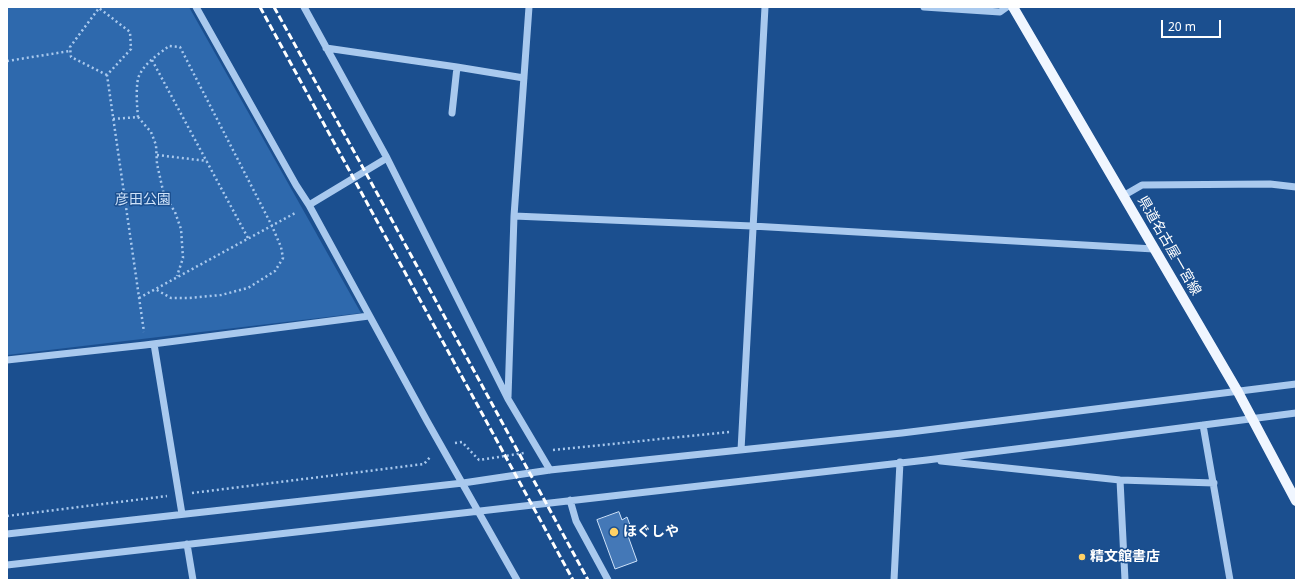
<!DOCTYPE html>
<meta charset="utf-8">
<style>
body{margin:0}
#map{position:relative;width:1303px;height:587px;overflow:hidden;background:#1b4f8f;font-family:"Noto Sans",sans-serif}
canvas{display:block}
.frame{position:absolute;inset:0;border:8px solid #fff;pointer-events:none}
.scale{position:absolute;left:1161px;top:20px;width:60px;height:18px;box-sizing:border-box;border:2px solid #fff;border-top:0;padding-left:5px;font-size:12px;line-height:14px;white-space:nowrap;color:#fff;-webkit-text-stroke:3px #1b4f8f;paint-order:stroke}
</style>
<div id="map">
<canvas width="1303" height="587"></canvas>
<div class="frame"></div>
<div class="scale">20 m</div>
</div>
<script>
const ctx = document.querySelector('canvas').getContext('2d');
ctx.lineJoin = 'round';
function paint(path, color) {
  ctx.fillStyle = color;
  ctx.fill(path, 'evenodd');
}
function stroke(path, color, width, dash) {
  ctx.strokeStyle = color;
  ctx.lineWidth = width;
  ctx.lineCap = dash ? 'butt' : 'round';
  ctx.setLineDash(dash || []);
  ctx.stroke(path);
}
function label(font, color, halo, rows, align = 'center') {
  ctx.font = font + ' "Noto Sans","Noto Sans JP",sans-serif';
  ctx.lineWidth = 3;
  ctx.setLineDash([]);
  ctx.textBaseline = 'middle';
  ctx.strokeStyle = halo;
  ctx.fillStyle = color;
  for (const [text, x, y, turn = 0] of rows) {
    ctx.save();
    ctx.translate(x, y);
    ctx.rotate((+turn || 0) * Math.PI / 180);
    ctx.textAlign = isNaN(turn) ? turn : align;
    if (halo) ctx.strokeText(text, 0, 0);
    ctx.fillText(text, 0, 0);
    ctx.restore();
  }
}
const green = new Path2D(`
 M 7,7 L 189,7 L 361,313 L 7,355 Z`);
const building = new Path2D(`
 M 619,512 L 622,520 L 627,517 L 633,533 L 628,536 L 637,561 L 615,569 L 597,520 Z`);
const path = new Path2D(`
 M 152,60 L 248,238
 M 7,61 L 70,51
 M 107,75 L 71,57 L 70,47 L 99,8 L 130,32 L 131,49 L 107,75 L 144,332
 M 138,117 L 151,132 L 156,145 L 157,164 L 164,195 L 175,212 L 181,229 L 183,258 L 177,276
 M 113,119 L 138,117 C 137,107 135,81 140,74 C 146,62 159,54 169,46 L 180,47 L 272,226 L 281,247 L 283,258 L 275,271 L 248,288 L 221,295 L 189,298 L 171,298 L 155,289
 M 157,155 L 207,161
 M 139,298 L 297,212
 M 455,443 L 462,442 L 479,460 L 524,453
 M 553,450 L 729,432
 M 192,493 L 424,464 L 431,456
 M 7,516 L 167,496`);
const minor = new Path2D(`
 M 196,7 L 296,185 L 309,205 L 427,421 L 517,580
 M 304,7 L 387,158 L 508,399 L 550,470
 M 924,7 L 1000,12 L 1007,7
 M 326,48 L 457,67 L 524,78
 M 452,113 L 457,67
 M 1123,196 L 1142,185 L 1270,184 L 1296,187
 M 309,205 L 387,158
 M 514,216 L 752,226 L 1154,249
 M 154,344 L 182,514
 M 7,360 L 145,345 L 369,316
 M 508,397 L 514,216 L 529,7
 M 1203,425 L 1230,580
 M 741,450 L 765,7
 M 941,461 L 1120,480 L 1214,483
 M 1120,480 L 1125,580
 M 570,500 L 576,521 L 608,580
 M 7,534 L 463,483 L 550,470 L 902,433 L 1296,384
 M 187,544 L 193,580
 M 7,565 L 927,460 L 1072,442 L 1296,413
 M 894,580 L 900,462`);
const major = new Path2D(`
 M 1013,7 L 1238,392 L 1296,501`);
const rail = new Path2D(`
 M 260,7 L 573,580
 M 274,7 L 388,213 L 588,580`);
const markers = [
 [614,532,5,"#ffd166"],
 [1082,557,4,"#ffd166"]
];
const parkNames = [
 ["彦田公園",143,200]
];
const streetNames = [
 ["県道名古屋一宮線",1169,246,60]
];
const poiNames = [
 ["ほぐしや",623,532],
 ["精文館書店",1090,557]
];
paint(green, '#2e69ad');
paint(building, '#4478b7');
stroke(building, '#cfe3fa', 1);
stroke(path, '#a9c9ee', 2.5, [2, 3]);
stroke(minor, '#a9c9ee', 7);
stroke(major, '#f0f6ff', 10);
stroke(rail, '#fff', 3, [7, 3]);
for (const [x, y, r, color] of markers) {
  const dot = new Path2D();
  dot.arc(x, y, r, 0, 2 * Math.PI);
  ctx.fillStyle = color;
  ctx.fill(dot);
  stroke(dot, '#1b4f8f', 1.5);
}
label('14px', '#cfe3fa', '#1b4f8f', parkNames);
label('14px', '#fff', '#1b4f8f', streetNames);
label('bold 14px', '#fff', '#1b4f8f', poiNames, 'left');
</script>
